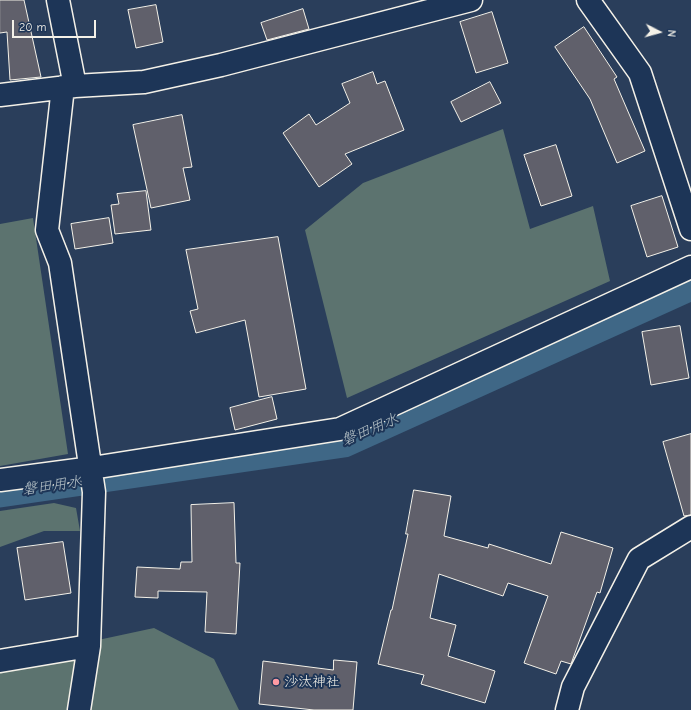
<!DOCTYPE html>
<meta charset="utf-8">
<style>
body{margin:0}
#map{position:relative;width:691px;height:710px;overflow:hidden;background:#2a3e5b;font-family:"Comic Neue",sans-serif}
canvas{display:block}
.north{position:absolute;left:639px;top:12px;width:40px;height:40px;-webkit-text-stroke:3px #1d3557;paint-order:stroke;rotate:96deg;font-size:11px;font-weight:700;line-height:16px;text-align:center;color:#f4f1e8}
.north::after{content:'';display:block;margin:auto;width:14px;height:18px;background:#f4f1e8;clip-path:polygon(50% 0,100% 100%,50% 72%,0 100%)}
.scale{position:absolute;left:12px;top:20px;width:84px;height:18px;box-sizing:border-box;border:2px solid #f4f1e8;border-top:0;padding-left:5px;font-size:12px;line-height:14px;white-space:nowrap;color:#f4f1e8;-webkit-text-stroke:3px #1d3557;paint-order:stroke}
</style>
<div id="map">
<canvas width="691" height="710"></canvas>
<div class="north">N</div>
<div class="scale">20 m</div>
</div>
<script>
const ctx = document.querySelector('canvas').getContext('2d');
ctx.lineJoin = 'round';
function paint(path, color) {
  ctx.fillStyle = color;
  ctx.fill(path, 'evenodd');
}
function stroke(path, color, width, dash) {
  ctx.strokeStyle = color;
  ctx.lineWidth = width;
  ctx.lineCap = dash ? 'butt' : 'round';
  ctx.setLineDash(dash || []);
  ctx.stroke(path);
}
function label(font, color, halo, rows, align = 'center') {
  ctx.font = font + ' "Comic Neue","Klee One",sans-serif';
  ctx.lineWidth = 4;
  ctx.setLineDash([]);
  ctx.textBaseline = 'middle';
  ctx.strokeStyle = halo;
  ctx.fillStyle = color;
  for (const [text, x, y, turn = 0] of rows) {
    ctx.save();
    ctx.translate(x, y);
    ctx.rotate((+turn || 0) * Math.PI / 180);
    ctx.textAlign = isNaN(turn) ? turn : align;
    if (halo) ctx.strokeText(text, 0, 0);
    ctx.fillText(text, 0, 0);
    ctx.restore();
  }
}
const green = new Path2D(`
 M 503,129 L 530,229 L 593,206 L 610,281 L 347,398 L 305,230 L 363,183 Z
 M 33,218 L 68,454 L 0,466 L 0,224 Z
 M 54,503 L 76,508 L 80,531 L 44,531 L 0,547 L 0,511 Z
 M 154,628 L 214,659 L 239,710 L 0,710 L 0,661 Z`);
const canal = new Path2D(`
 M 0,493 L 344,443 L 691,286`);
const building = new Path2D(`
 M 0,0 L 24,0 L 41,77 L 10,80 L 7,32 L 0,33 Z
 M 156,5 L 163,42 L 136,48 L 128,10 Z
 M 303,9 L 309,29 L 267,40 L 261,23 Z
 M 492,12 L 508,63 L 476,73 L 460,22 Z
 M 584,27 L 617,77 L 614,79 L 645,151 L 617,163 L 590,99 L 555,47 Z
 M 373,72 L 377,84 L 385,81 L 404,130 L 345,154 L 352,164 L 319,187 L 283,133 L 309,114 L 316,125 L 350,103 L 342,84 Z
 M 490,82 L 501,103 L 461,122 L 451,102 Z
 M 182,115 L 192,167 L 183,168 L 190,200 L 151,208 L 133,125 Z
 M 556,145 L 572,196 L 541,206 L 524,155 Z
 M 146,191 L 151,230 L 115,234 L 111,205 L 119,204 L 117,194 Z
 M 662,196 L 678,247 L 647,257 L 631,206 Z
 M 109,218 L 113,243 L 75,249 L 71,224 Z
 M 278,237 L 306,389 L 259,397 L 245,320 L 196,333 L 190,311 L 198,309 L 186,250 Z
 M 680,326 L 689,378 L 651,385 L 642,332 Z
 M 272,397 L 277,419 L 235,430 L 230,408 Z
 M 691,434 L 691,515 L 684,516 L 663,442 Z
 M 414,490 L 451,496 L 444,536 L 488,548 L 489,544 L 551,564 L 561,532 L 613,548 L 600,593 L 597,592 L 571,664 L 561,661 L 556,674 L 524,663 L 548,596 L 508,583 L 503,596 L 439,574 L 430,618 L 456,625 L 448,656 L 495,671 L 485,703 L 421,684 L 424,675 L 378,664 L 391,610 L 392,610 L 408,534 L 406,534 Z
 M 234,503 L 236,563 L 240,563 L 236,634 L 205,632 L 207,592 L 158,591 L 158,598 L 135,597 L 137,567 L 180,569 L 181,562 L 192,562 L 191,505 Z
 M 63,542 L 71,593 L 25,600 L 17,548 Z
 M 334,660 L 357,662 L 353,710 L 314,710 L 259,704 L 263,661 L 333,670 Z`);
const street = new Path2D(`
 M 58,0 L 75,86
 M 588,0 L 640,73 L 691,229
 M 63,87 L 47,230 L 60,263 L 94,492 L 89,646 L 79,710
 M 0,95 L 75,86 L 144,82 L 221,65 L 471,0
 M 0,480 L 92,468 L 340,429 L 691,267
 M 0,661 L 89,646
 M 567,710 L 573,687 L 639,559 L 691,527`);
const markers = [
 [276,682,4,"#ff9aa2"]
];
const poiNames = [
 ["沙汰神社",284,682]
];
const waterNames = [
 ["磐田用水",370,430,-23],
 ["磐田用水",52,486,-8]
];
paint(green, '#5c736f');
stroke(canal, '#3f6786', 29);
paint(building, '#60606b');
stroke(building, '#f4f1e8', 1);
stroke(street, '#f4f1e8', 25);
stroke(street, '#1d3557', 22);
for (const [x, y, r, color] of markers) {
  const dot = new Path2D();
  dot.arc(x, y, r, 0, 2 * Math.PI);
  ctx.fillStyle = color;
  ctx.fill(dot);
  stroke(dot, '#1d3557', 1.5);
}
label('14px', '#f4f1e8', '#1d3557', poiNames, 'left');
label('italic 15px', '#b5c1c6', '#1d3557', waterNames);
</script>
